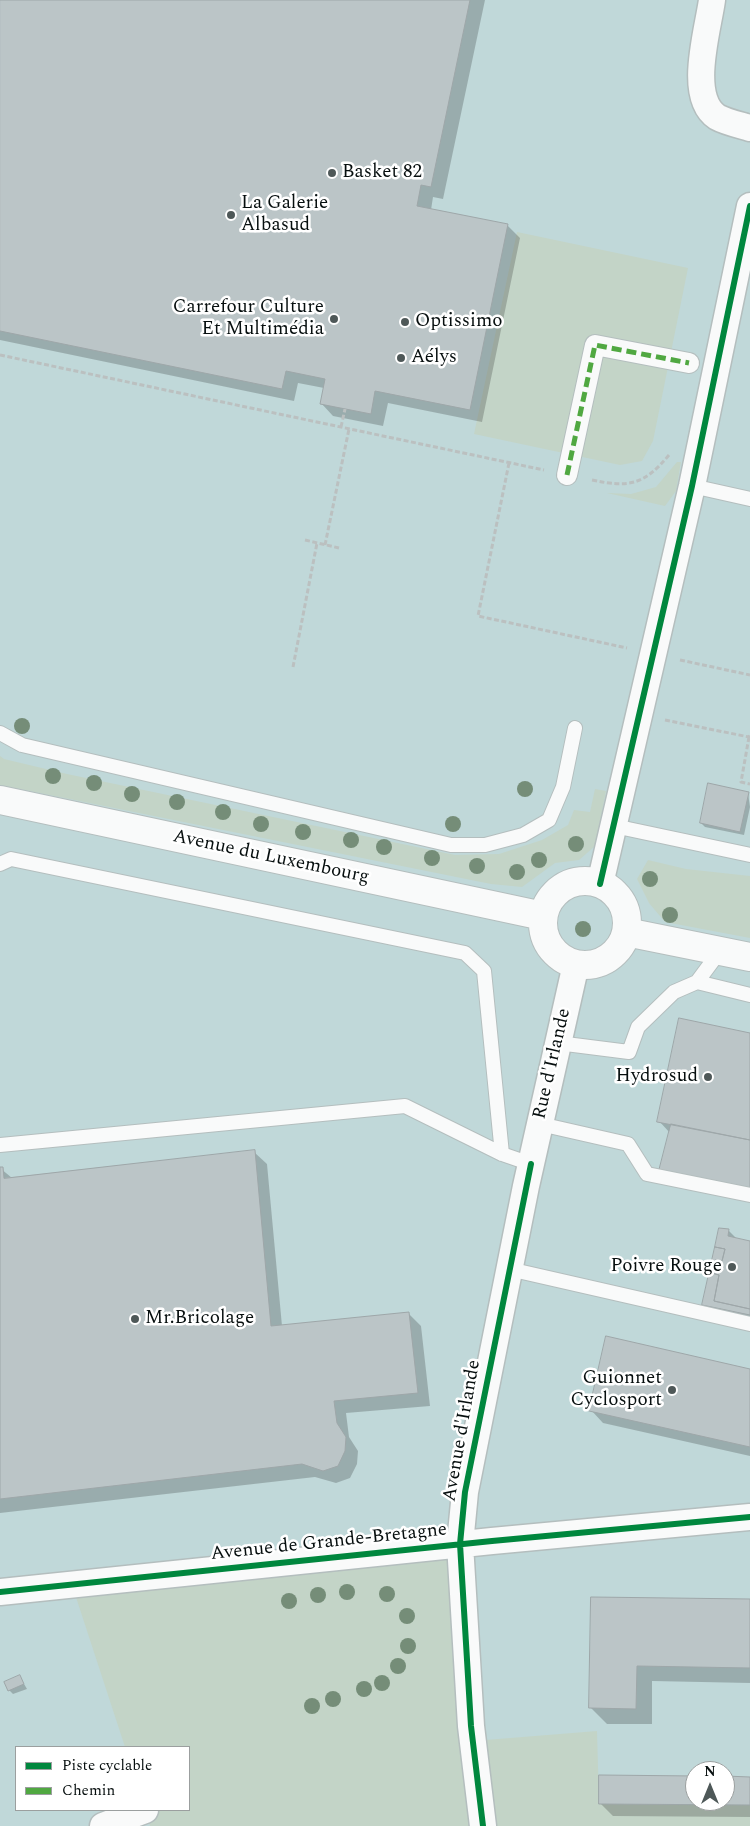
<!DOCTYPE html>
<meta charset="utf-8">
<style>
body{margin:0}
#map{position:relative;width:750px;height:1826px;overflow:hidden;background:#d4e1e1;font-family:Spectral,serif}
canvas{display:block}
.legend{position:absolute;left:15px;top:1746px;width:175px;height:65px;box-sizing:border-box;background:#fff;border:1px solid #9b9f9f;margin:0;padding:6px 9px;list-style:none;font-size:15px;color:#060e0e}
.legend li{display:flex;align-items:center;gap:10px;height:25px}
.legend b{width:25px;border:1px solid #9b9f9f}
.north{position:absolute;left:685px;top:1761px;width:50px;height:50px;box-sizing:border-box;background:#fff;border:1px solid #9b9f9f;border-radius:50%;rotate:0deg;font-size:14px;font-weight:700;line-height:20px;text-align:center;color:#060e0e}
.north::after{content:'';display:block;margin:auto;width:18px;height:22px;background:#4e5858;clip-path:polygon(50% 0,100% 100%,50% 72%,0 100%)}
</style>
<div id="map">
<canvas width="750" height="1826"></canvas>
<ul class="legend">
<li><b style="height:6px;background:#00873e"></b>Piste cyclable</li>
<li><b style="height:6px;background:#50a841"></b>Chemin</li>
</ul>
<div class="north">N</div>
</div>
<script>
const ctx = document.querySelector('canvas').getContext('2d');
ctx.lineJoin = 'round';
function paint(path, color) {
  ctx.fillStyle = color;
  ctx.fill(path, 'evenodd');
}
function stroke(path, color, width, dash) {
  ctx.strokeStyle = color;
  ctx.lineWidth = width;
  ctx.lineCap = dash ? 'butt' : 'round';
  ctx.setLineDash(dash || []);
  ctx.stroke(path);
}
function label(font, color, halo, rows, align = 'center') {
  ctx.font = font + ' Spectral,serif';
  ctx.lineWidth = 5;
  ctx.setLineDash([]);
  ctx.textBaseline = 'middle';
  ctx.strokeStyle = halo;
  ctx.fillStyle = color;
  for (const [text, x, y, turn = 0] of rows) {
    ctx.save();
    ctx.translate(x, y);
    ctx.rotate((+turn || 0) * Math.PI / 180);
    ctx.textAlign = isNaN(turn) ? turn : align;
    if (halo) ctx.strokeText(text, 0, 0);
    ctx.fillText(text, 0, 0);
    ctx.restore();
  }
}
const built = new Path2D(`
 M 0,0 L 750,0 L 750,1826 L 0,1826 ZM 16,1747 L 189,1747 L 189,1810 L 16,1810 ZM 695,1771 L 725,1771 L 725,1801 L 695,1801 Z`);
const green = new Path2D(`
 M 517,232 L 688,268 L 653,441 L 642,461 L 620,465 L 474,434 Z
 M 677,462 L 681,462 L 676,491 L 665,506 L 607,493 L 631,494 L 656,487 Z
 M 0,756 L 4,759 L 67,774 L 455,855 L 499,854 L 542,840 L 568,825 L 574,810 L 590,812 L 595,789 L 606,791 L 595,846 L 579,860 L 555,863 L 522,887 L 491,884 L 0,785 Z
 M 648,860 L 686,869 L 750,876 L 750,938 L 665,922 L 649,903 L 637,879 Z
 M 460,1544 L 473,1741 L 597,1731 L 599,1803 L 750,1805 L 750,1826 L 150,1826 L 145,1810 L 189,1810 L 189,1747 L 125,1747 L 72,1585 Z`);
const shadow = new Path2D(`
 M 0,0 L 485,0 L 443,199 L 433,197 L 431,210 L 508,226 L 520,238 L 482,422 L 388,403 L 383,426 L 333,416 L 321,403 L 324,388 L 298,383 L 294,401 L 0,340 Z
 M 748,793 L 750,807 L 744,835 L 705,827 L 701,823 Z
 M 750,1035 L 670,1133 L 659,1121 Z
 M 254,1152 L 267,1164 L 282,1326 L 409,1314 L 421,1326 L 430,1406 L 346,1413 L 349,1437 L 358,1451 L 357,1464 L 350,1478 L 336,1483 L 315,1477 L 0,1513 L 0,1168 L 12,1178 Z
 M 729,1231 L 737,1239 L 750,1242 L 750,1318 L 708,1308 L 704,1304 Z
 M 750,1370 L 750,1456 L 603,1423 L 591,1410 Z
 M 592,1598 L 750,1601 L 750,1683 L 652,1681 L 652,1724 L 607,1724 L 591,1708 Z
 M 20,1677 L 27,1689 L 13,1694 L 9,1690 Z
 M 695,1777 L 695,1801 L 725,1801 L 725,1777 L 750,1778 L 750,1817 L 613,1816 L 600,1803 Z`);
const building = new Path2D(`
 M 0,0 L 470,0 L 431,187 L 421,185 L 417,206 L 508,224 L 470,410 L 375,391 L 371,414 L 320,404 L 325,379 L 286,371 L 282,389 L 0,331 Z
 M 708,783 L 749,792 L 740,832 L 700,823 Z
 M 679,1018 L 750,1033 L 750,1140 L 657,1122 Z
 M 671,1124 L 750,1140 L 750,1190 L 659,1171 Z
 M 255,1150 L 271,1326 L 409,1312 L 418,1393 L 334,1401 L 337,1423 L 346,1437 L 345,1451 L 338,1466 L 323,1471 L 302,1464 L 0,1499 L 0,1167 L 3,1167 L 4,1178 Z
 M 719,1228 L 729,1229 L 728,1236 L 750,1241 L 750,1309 L 714,1301 L 719,1275 L 712,1273 L 715,1260 L 722,1261 L 725,1249 L 715,1247 Z
 M 715,1247 L 725,1249 L 722,1261 L 715,1260 L 712,1273 L 719,1275 L 714,1301 L 750,1309 L 750,1315 L 702,1305 Z
 M 606,1336 L 750,1369 L 750,1447 L 589,1411 Z
 M 591,1597 L 750,1599 L 750,1668 L 637,1666 L 636,1709 L 589,1708 Z
 M 20,1675 L 24,1684 L 8,1691 L 4,1682 Z
 M 599,1775 L 695,1776 L 695,1801 L 725,1801 L 725,1776 L 750,1777 L 750,1805 L 599,1804 Z`);
const path = new Path2D(`
 M 0,355 L 544,470
 M 341,427 L 345,409
 M 509,463 L 478,616 L 627,648
 M 592,480 C 629,488 644,485 669,455
 M 305,540 L 339,548
 M 325,545 L 349,429
 M 680,660 L 750,675
 M 293,667 L 317,543
 M 665,720 L 749,737 L 750,734
 M 749,737 L 741,782 L 750,784`);
const service = new Path2D(`
 M 692,486 L 750,499
 M 0,733 L 22,745 L 451,845 L 485,845 L 523,835 L 549,820 L 563,787 L 575,728
 M 614,826 L 750,855
 M 0,864 L 11,859 L 465,953 L 484,971 L 502,1154
 M 697,982 L 750,995
 M 558,1043 L 629,1052 L 638,1027 L 674,992 L 697,982 L 720,951
 M 540,1124 L 628,1144 L 647,1174 L 750,1195
 M 0,1145 L 405,1106 L 502,1154 L 531,1164
 M 509,1269 L 750,1324`);
const pedestrian = new Path2D(`
 M 567,475 L 595,345 L 689,363`);
const minor = new Path2D(`
 M 712,0 C 708,30 687,97 717,117 C 726,122 740,125 750,128
 M 600,884 L 692,486 L 750,206
 M 0,1592 L 492,1541 L 750,1517
 M 103,1826 L 145,1810
 M 483,1826 L 471,1726 L 460,1544 L 465,1492 L 526,1186 L 576,964`);
const tertiary = new Path2D(`
 M 0,800 L 543,916
 M543 923a42 42 0 1 1 84 0a42 42 0 1 1-84 0Z
 M 626,932 L 750,957`);
const quiet = new Path2D(`
 M 567,475 L 595,345 L 689,363`);
const cycleway = new Path2D(`
 M 600,884 L 692,486 L 750,206
 M 0,1592 L 492,1541 L 750,1517
 M 483,1826 L 471,1726 L 460,1544 L 465,1492 L 531,1164`);
const trees = [
 [22,726],
 [53,776],
 [94,783],
 [525,789],
 [132,794],
 [177,802],
 [223,812],
 [261,824],
 [453,824],
 [303,832],
 [351,840],
 [576,844],
 [384,847],
 [432,858],
 [539,860],
 [477,866],
 [517,872],
 [650,879],
 [670,915],
 [583,929],
 [347,1592],
 [387,1594],
 [318,1595],
 [289,1601],
 [407,1616],
 [408,1646],
 [398,1666],
 [382,1683],
 [364,1689],
 [333,1699],
 [312,1706]
];
const markers = [
 [332,173,5,"#4e5858"],
 [231,215,5,"#4e5858"],
 [334,319,5,"#4e5858"],
 [405,322,5,"#4e5858"],
 [401,358,5,"#4e5858"],
 [708,1077,5,"#4e5858"],
 [732,1267,5,"#4e5858"],
 [135,1319,5,"#4e5858"],
 [672,1390,5,"#4e5858"]
];
const poiNames = [
 ["Basket 82",342,173],
 ["La Galerie",241,204],
 ["Albasud",241,226],
 ["Carrefour Culture",324,308,"right"],
 ["Et Multimédia",324,330,"right"],
 ["Optissimo",415,322],
 ["Aélys",411,358],
 ["Hydrosud",698,1077,"right"],
 ["Poivre Rouge",722,1267,"right"],
 ["Mr.Bricolage",145,1319],
 ["Guionnet",662,1379,"right"],
 ["Cyclosport",662,1401,"right"]
];
const streetNames = [
 ["Avenue du Luxembourg",271,858,12],
 ["Rue d'Irlande",553,1064,-77],
 ["Avenue d'Irlande",463,1431,-80],
 ["Avenue de Grande-Bretagne",329,1543,-6]
];
paint(built, '#c0d8d9');
paint(green, '#c3d4c7');
paint(shadow, '#0003');
paint(building, '#bbc5c7');
stroke(building, '#9ea7a9', 1);
stroke(service, '#b4bebe', 16);
stroke(pedestrian, '#b4bebe', 22);
stroke(minor, '#b4bebe', 29);
stroke(tertiary, '#b4bebe', 30);
stroke(path, '#bbc0c0', 3, [5, 2.5]);
stroke(service, '#f9fafa', 14);
stroke(pedestrian, '#f9fafa', 20);
stroke(minor, '#f9fafa', 26);
stroke(tertiary, '#f9fafa', 28);
stroke(quiet, '#50a841', 5, [10, 5]);
stroke(cycleway, '#00873e', 6);
ctx.fillStyle = '#758d78';
for (const [x, y] of trees) {
  ctx.beginPath();
  ctx.arc(x, y, 8, 0, 2 * Math.PI);
  ctx.fill();
}
for (const [x, y, r, color] of markers) {
  const dot = new Path2D();
  dot.arc(x, y, r, 0, 2 * Math.PI);
  ctx.fillStyle = color;
  ctx.fill(dot);
  stroke(dot, '#fff', 2);
}
label('19px', '#060e0e', '#fff', poiNames, 'left');
label('19px', '#060e0e', '#fff', streetNames);
</script>
